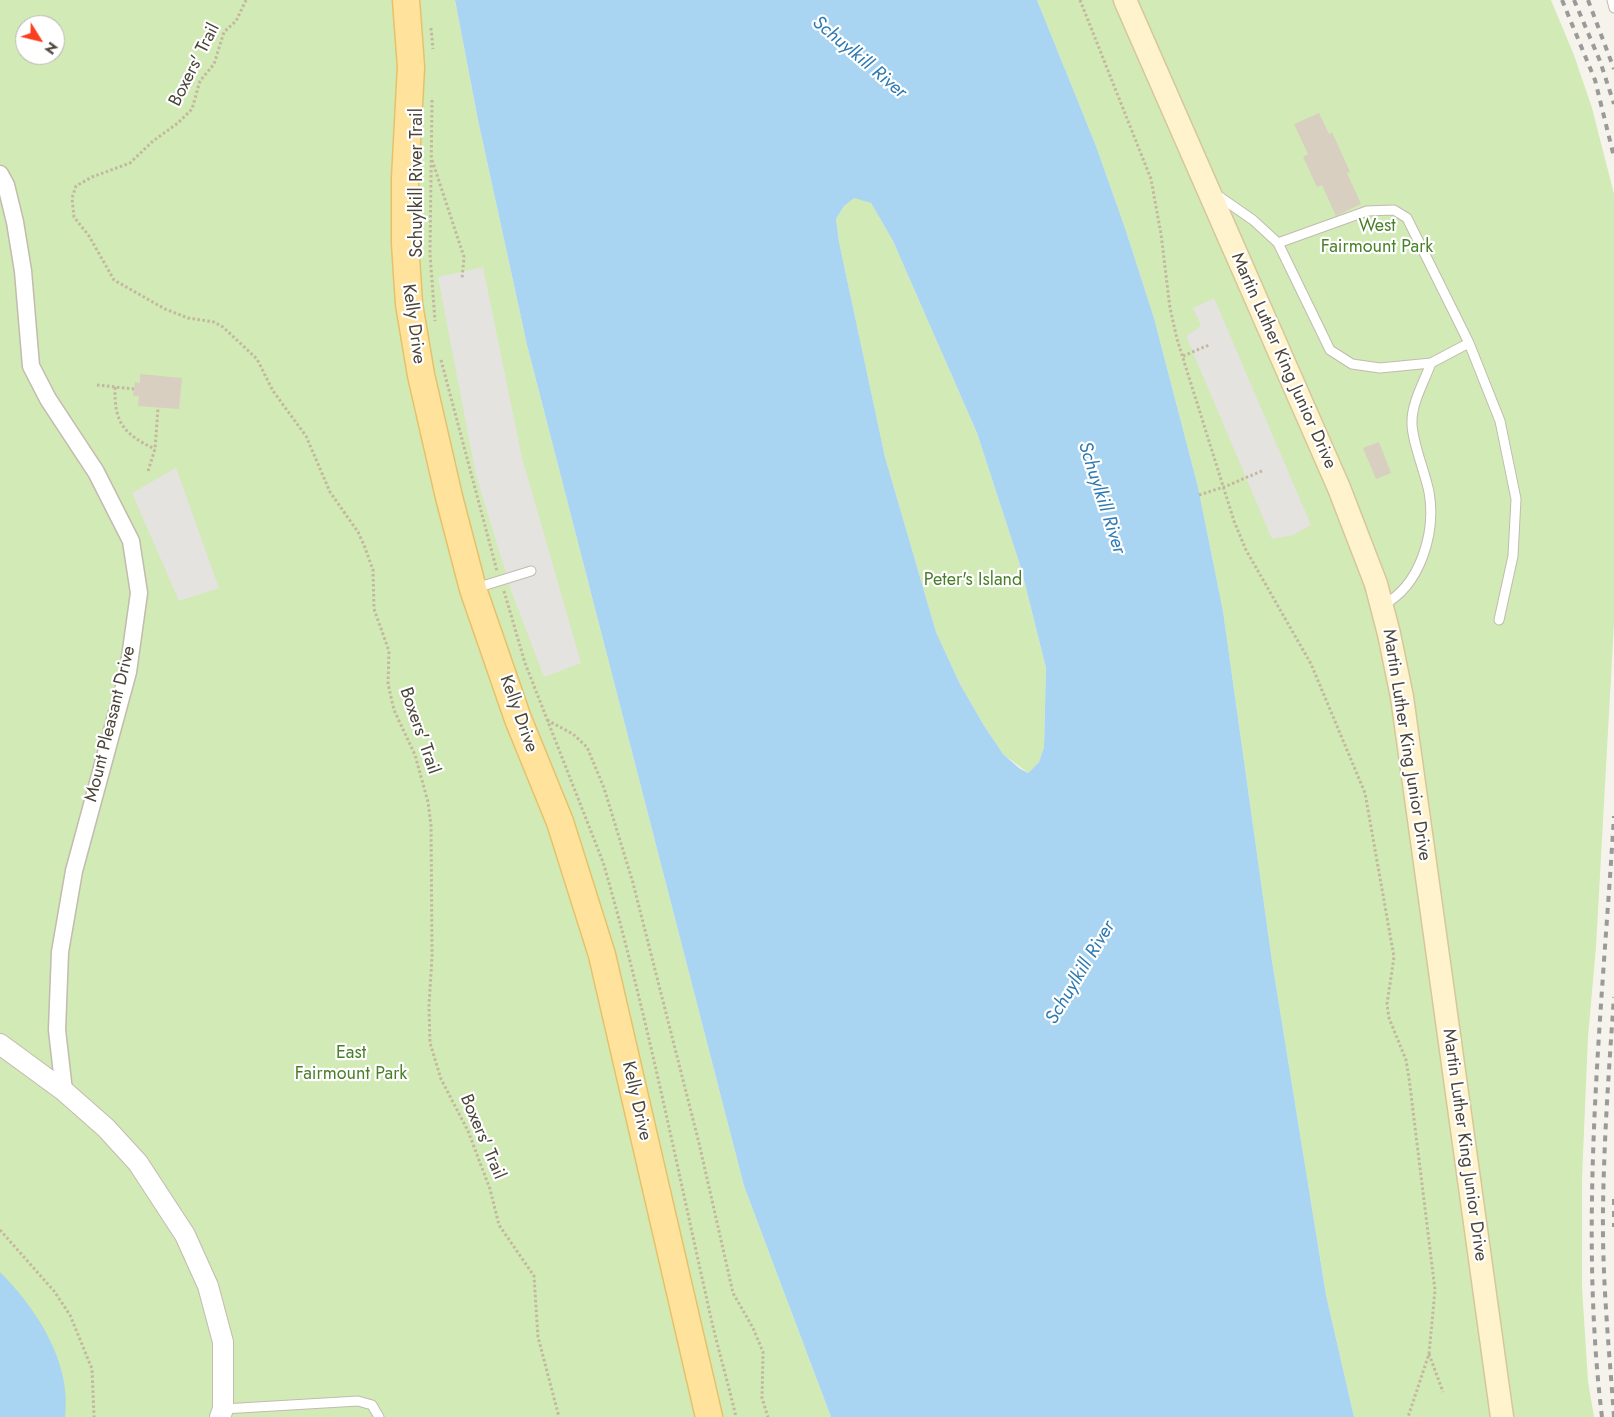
<!DOCTYPE html>
<style>
body{margin:0}
#map{position:relative;width:1614px;height:1417px;overflow:hidden;background:#f6f3ec;font-family:Jost,sans-serif}
canvas{display:block}
.north{position:absolute;left:15px;top:15px;width:50px;height:50px;box-sizing:border-box;background:#fff;border:1px solid #b7b4b0;border-radius:50%;rotate:126deg;font-size:14px;font-weight:700;line-height:20px;text-align:center;color:#4b4439}
.north::after{content:'';display:block;margin:auto;width:18px;height:22px;background:#fc3f1d;clip-path:polygon(50% 0,100% 100%,50% 72%,0 100%)}
</style>
<div id="map">
<canvas width="1614" height="1417"></canvas>
<div class="north">N</div>
</div>
<script>
const ctx = document.querySelector('canvas').getContext('2d');
ctx.lineJoin = 'round';
function paint(path, color) {
  ctx.fillStyle = color;
  ctx.fill(path, 'evenodd');
}
function stroke(path, color, width, dash) {
  ctx.strokeStyle = color;
  ctx.lineWidth = width;
  ctx.lineCap = dash ? 'butt' : 'round';
  ctx.setLineDash(dash || []);
  ctx.stroke(path);
}
function label(font, color, halo, rows, align = 'center') {
  ctx.font = font + ' Jost,sans-serif';
  ctx.lineWidth = 4.5;
  ctx.setLineDash([]);
  ctx.textBaseline = 'middle';
  ctx.strokeStyle = halo;
  ctx.fillStyle = color;
  for (const [text, x, y, turn = 0] of rows) {
    ctx.save();
    ctx.translate(x, y);
    ctx.rotate((+turn || 0) * Math.PI / 180);
    ctx.textAlign = isNaN(turn) ? turn : align;
    if (halo) ctx.strokeText(text, 0, 0);
    ctx.fillText(text, 0, 0);
    ctx.restore();
  }
}
const green = new Path2D(`
 M 0,0 L 455,0 L 478,120 L 527,345 L 744,1186 L 831,1417 L 0,1417 ZM 25,25 L 55,25 L 55,55 L 25,55 Z
 M 1037,0 L 1551,0 L 1574,55 L 1592,108 L 1614,194 L 1614,623 L 1596,947 L 1588,1037 L 1582,1178 L 1582,1288 L 1588,1381 L 1594,1417 L 1354,1417 L 1326,1295 L 1272,961 L 1223,611 L 1198,487 L 1154,318 L 1125,228 L 1096,146 Z
 M 854,197 L 871,203 L 893,241 L 977,433 L 1021,568 L 1046,668 L 1044,747 L 1039,762 L 1028,773 L 1003,754 L 983,724 L 960,684 L 936,632 L 885,457 L 839,242 L 836,219 L 844,206 Z`);
const parking = new Path2D(`
 M 483,267 L 522,458 L 581,663 L 544,677 L 512,593 L 476,475 L 438,277 Z
 M 1214,298 L 1311,525 L 1293,535 L 1272,539 L 1186,336 L 1201,326 L 1193,308 Z
 M 176,468 L 219,588 L 179,601 L 132,493 Z`);
const water = new Path2D(`
 M 455,0 L 1037,0 L 1096,146 L 1125,228 L 1154,318 L 1198,487 L 1223,611 L 1272,961 L 1326,1295 L 1354,1417 L 831,1417 L 744,1186 L 527,345 L 478,120 ZM 854,198 L 871,203 L 893,241 L 977,433 L 1021,568 L 1046,668 L 1044,747 L 1039,762 L 1028,773 L 1019,768 L 1003,754 L 983,724 L 960,684 L 936,632 L 885,457 L 839,242 L 836,219 L 844,206 Z
 M 0,1272 C 37,1309 72,1363 65,1417 L 0,1417 Z`);
const building = new Path2D(`
 M 1319,113 L 1329,134 L 1332,132 L 1350,172 L 1347,173 L 1361,204 L 1336,216 L 1322,185 L 1317,187 L 1303,157 L 1308,154 L 1294,124 Z
 M 140,374 L 182,378 L 179,409 L 138,406 L 139,396 L 133,396 L 135,382 L 140,383 Z
 M 1379,442 L 1391,473 L 1376,479 L 1363,448 Z`);
const path = new Path2D(`
 M 246,0 L 236,21 L 224,32 L 214,64 L 200,81 L 192,109 L 178,123 L 153,141 L 130,163 L 92,177 L 76,186 L 72,198 L 74,217 L 89,236 L 114,280 L 165,309 L 188,318 L 214,322 L 223,327 L 257,359 L 273,391 L 306,436 L 330,492 L 358,532 L 364,545 L 373,570 L 374,609 L 389,651 L 388,684 L 394,710 L 415,755 L 428,802 L 431,825 L 432,956 L 429,1006 L 430,1043 L 441,1079 L 468,1131 L 490,1189 L 499,1225 L 534,1276 L 538,1337 L 559,1417
 M 1080,0 L 1151,179 L 1161,234 L 1170,308 L 1177,339 L 1234,521 L 1246,550 L 1311,664 L 1365,793 L 1394,957 L 1387,1004 L 1389,1018 L 1406,1060 L 1409,1078 L 1435,1290 L 1429,1354 L 1408,1417
 M 431,28 L 433,49
 M 432,100 L 430,254 L 435,321
 M 432,160 L 464,257 L 462,279
 M 1183,356 L 1209,345
 M 441,360 L 497,571
 M 97,385 L 134,389
 M 115,387 C 114,422 123,434 155,449
 M 148,471 L 155,449 L 158,408
 M 1199,495 L 1224,487 L 1264,470
 M 504,591 L 525,663 L 603,862 C 645,1006 674,1153 707,1300 C 715,1339 727,1378 736,1417
 M 547,720 L 573,734 L 587,747 L 604,788 L 633,883 L 699,1143 L 733,1293 L 753,1328 L 763,1352 L 762,1398 L 768,1417
 M 0,1230 L 54,1291 L 70,1315 L 92,1369 L 94,1417
 M 1429,1354 L 1443,1392`);
const service = new Path2D(`
 M 1612,0 L 1614,8
 M 1217,195 L 1253,220 L 1278,243 L 1330,350 L 1352,364 L 1380,368 L 1431,363 L 1469,343 L 1407,218 L 1394,210 L 1367,211 L 1278,243
 M 1469,343 L 1500,421 L 1516,499 L 1513,556 L 1499,620
 M 476,588 L 531,571
 M 1383,605 C 1421,585 1436,532 1429,492 C 1425,472 1411,439 1412,421 C 1412,402 1425,380 1431,363
 M 223,1409 L 358,1401 L 372,1405 L 379,1417`);
const minor = new Path2D(`
 M 0,174 L 6,185 L 15,222 L 23,271 L 31,366 L 48,399 L 96,472 L 131,541 L 139,593 L 128,672 L 74,871 L 60,952 L 57,1030 L 64,1091`);
const tertiary = new Path2D(`
 M 0,1044 L 64,1091 L 106,1128 L 138,1163 L 185,1235 L 208,1286 L 223,1342 L 223,1409 L 220,1417`);
const secondary = new Path2D(`
 M 1125,0 L 1339,488 L 1376,584 L 1389,634 L 1402,697 L 1502,1417`);
const primary = new Path2D(`
 M 406,0 L 411,67 L 405,179 L 405,243 L 409,304 L 421,375 L 449,497 L 473,589 L 518,719 L 560,822 L 602,955 L 709,1417`);
const rail = new Path2D(`
 M 1562,0 L 1595,80 L 1614,157
 M 1574,0 L 1600,61 L 1614,104
 M 1588,0 L 1614,69
 M 1614,1199 L 1614,1227
 M 1602,1417 C 1578,1220 1602,1013 1614,816
 M 1614,1417 C 1609,1348 1602,1278 1603,1209 C 1604,1138 1609,1067 1614,997`);
const streetNames = [
 ["Boxers' Trail",195,65,-63],
 ["Schuylkill River Trail",418,183,-90],
 ["Kelly Drive",413,324,82],
 ["Martin Luther King Junior Drive",1283,361,66],
 ["Kelly Drive",518,714,70],
 ["Mount Pleasant Drive",111,724,-76],
 ["Boxers' Trail",419,731,71],
 ["Martin Luther King Junior Drive",1406,745,81],
 ["Kelly Drive",636,1101,77],
 ["Boxers' Trail",482,1137,67],
 ["Martin Luther King Junior Drive",1464,1145,82]
];
const parkNames = [
 ["West",1377,227],
 ["Fairmount Park",1377,248],
 ["Peter's Island",973,581],
 ["East",351,1054],
 ["Fairmount Park",351,1075]
];
const waterNames = [
 ["Schuylkill River",859,58,40],
 ["Schuylkill River",1101,498,72],
 ["Schuylkill River",1081,973,-59]
];
paint(green, '#d2eab5');
paint(parking, '#e5e3e0');
paint(water, '#a9d4f2');
paint(building, '#d8cfc1');
stroke(service, '#c2bbae', 11);
stroke(minor, '#c2bbae', 19);
stroke(tertiary, '#c2bbae', 22);
stroke(secondary, '#d6c79b', 25);
stroke(primary, '#e6c16a', 29);
stroke(path, '#c4b79f', 3, [2.5, 2.5]);
stroke(service, '#fff', 9);
stroke(minor, '#fff', 16);
stroke(tertiary, '#fff', 20);
stroke(secondary, '#fff3cd', 22);
stroke(primary, '#ffe39c', 26);
stroke(rail, '#9a9a9a', 4, [6, 6]);
label('18px', '#4b4439', '#fff', streetNames);
label('18px', '#4a7f2a', '#fff', parkNames);
label('italic 19px', '#2e7ab2', '#fff', waterNames);
</script>
